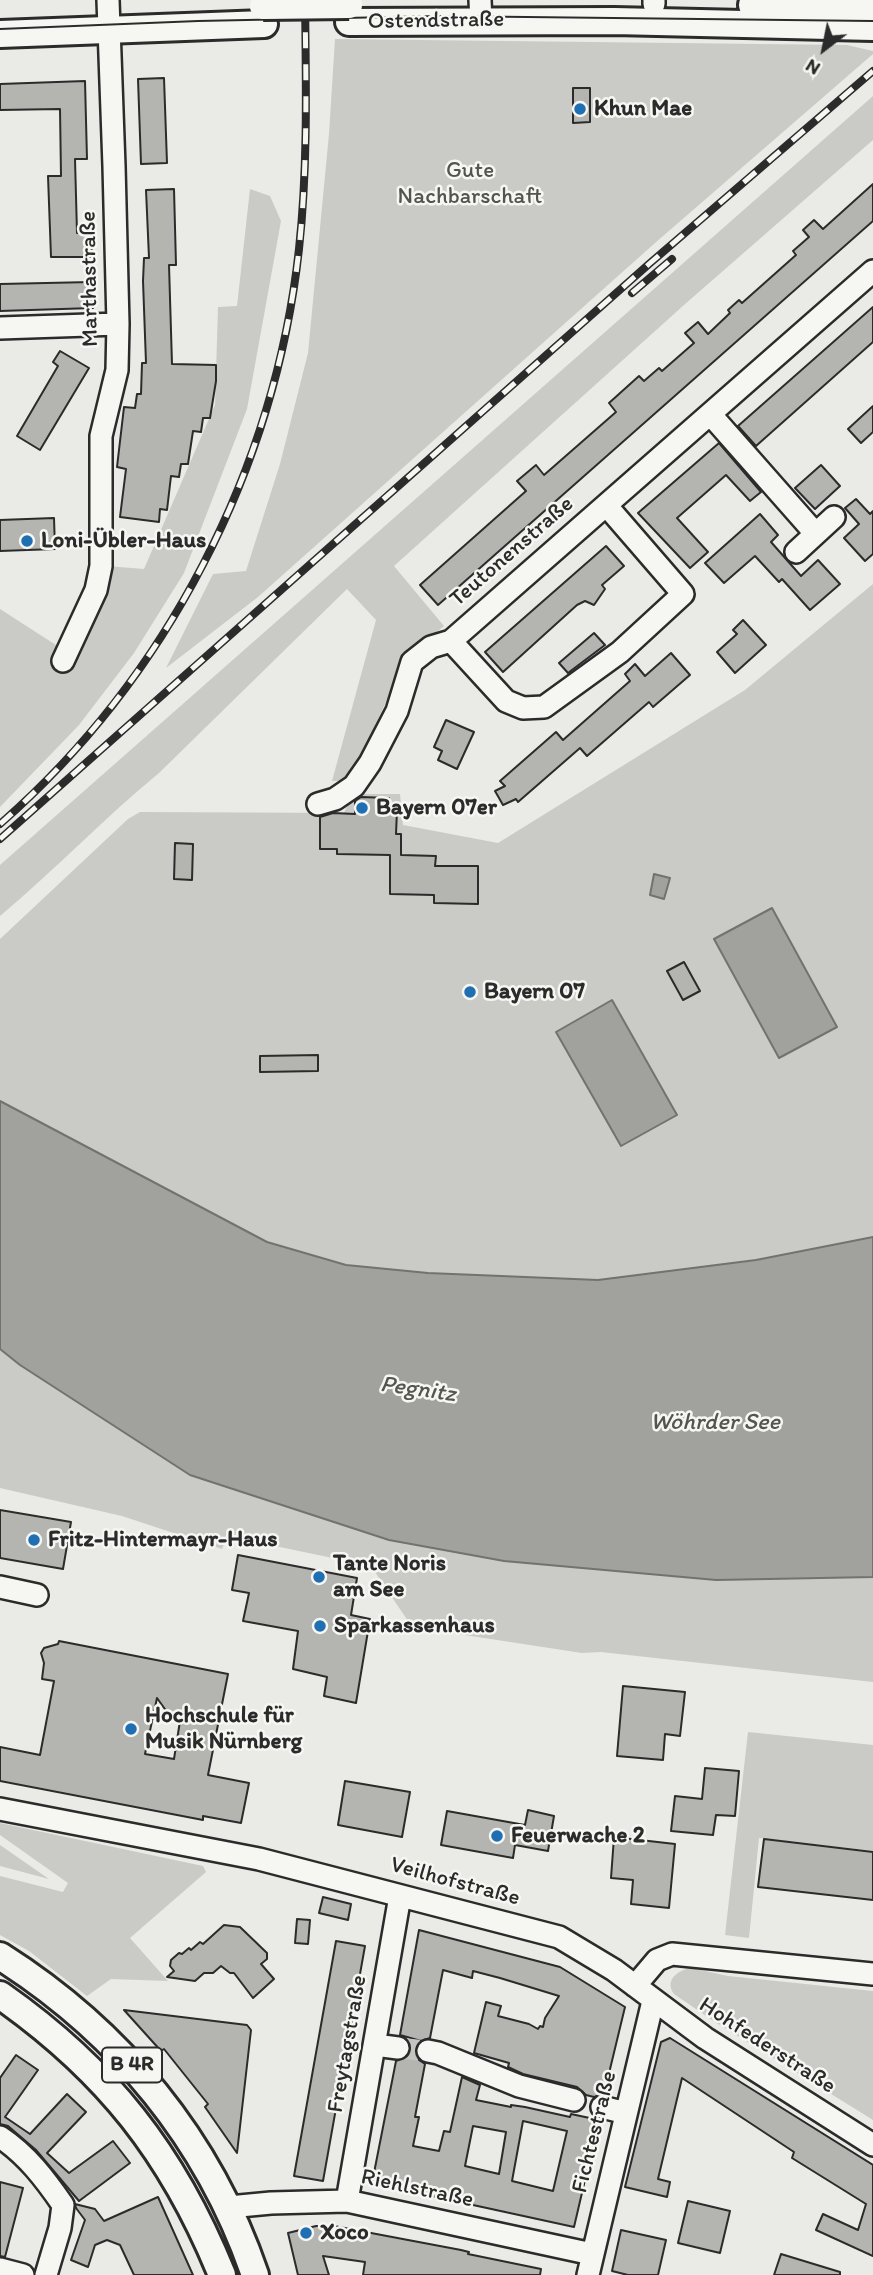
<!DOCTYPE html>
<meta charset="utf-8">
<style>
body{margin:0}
#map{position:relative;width:873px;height:2275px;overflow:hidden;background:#eaeae6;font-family:Itim,sans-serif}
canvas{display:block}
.north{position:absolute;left:789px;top:14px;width:70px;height:70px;-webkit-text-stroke:5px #f6f6f2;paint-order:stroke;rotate:212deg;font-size:19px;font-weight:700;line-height:28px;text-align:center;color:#2b2b2b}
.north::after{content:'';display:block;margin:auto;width:24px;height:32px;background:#2b2b2b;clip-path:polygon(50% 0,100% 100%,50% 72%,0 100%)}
</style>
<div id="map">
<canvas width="873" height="2275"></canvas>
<div class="north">N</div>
</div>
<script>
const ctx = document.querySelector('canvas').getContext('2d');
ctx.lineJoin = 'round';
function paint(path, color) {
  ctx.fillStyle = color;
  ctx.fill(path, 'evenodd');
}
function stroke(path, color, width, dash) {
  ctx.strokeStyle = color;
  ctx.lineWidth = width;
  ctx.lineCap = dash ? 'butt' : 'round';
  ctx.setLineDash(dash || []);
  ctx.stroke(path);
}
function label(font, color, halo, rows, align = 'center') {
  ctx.font = font + ' Itim,sans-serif';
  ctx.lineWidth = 5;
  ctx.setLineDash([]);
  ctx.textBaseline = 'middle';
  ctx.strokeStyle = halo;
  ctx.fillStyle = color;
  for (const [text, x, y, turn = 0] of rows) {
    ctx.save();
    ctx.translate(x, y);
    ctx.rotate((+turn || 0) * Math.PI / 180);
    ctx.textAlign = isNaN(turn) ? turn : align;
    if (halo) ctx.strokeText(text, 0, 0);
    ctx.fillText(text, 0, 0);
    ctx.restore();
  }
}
const green = new Path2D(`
 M 335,39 L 847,45 L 873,51 L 873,54 L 655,243 L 258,597 L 166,668 L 213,574 L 246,571 L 280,464 L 308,353 L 329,134 Z
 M 873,96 L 873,140 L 684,305 L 394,566 L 444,626 L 408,655 L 349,781 L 332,781 L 376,620 L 347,589 L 159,773 C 104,818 55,870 0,916 L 0,865 Z
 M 250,189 L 270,196 L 281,221 L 247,409 L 184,573 L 134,653 L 79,725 L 0,807 L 0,609 L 59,647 L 94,565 L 144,569 L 215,405 L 218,307 L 237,306 Z
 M 873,584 L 873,1237 L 756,1260 L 598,1280 L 428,1273 L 346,1265 L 267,1242 L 0,1101 L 0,939 L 128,819 L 140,812 L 344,813 L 352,794 L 400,794 L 403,825 L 498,843 L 745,690 Z
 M 0,1349 L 20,1365 L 190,1475 L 389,1540 L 504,1561 L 716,1580 L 873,1577 L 873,1682 L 601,1652 L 582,1653 L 412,1627 L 371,1566 L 227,1536 L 222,1549 L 122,1516 L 0,1488 Z
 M 748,1732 L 873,1745 L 873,1851 L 759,1838 L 749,1938 L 725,1935 Z
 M 0,1823 L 203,1866 L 206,1872 L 130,1938 L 168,1981 L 111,1979 L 87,1996 L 29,1951 L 0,1935 L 0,1876 L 63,1892 L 68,1883 L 0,1835 Z
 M 0,1845 L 49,1879 L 0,1866 Z
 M 691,1968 L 728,1976 L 873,1991 L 873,2120 L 712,2020 L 674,1994 C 664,1980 678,1970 691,1968 Z`);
const water = new Path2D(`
 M 654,874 L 670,878 L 664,899 L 650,895 Z
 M 772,908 L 837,1027 L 779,1058 L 714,939 Z
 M 612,1000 L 677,1115 L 621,1146 L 556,1032 Z
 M 0,1101 L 267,1242 L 346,1265 L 428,1273 L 598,1280 L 756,1260 L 873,1237 L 873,1577 L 716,1580 L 504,1561 L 389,1540 L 190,1475 L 20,1365 L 0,1349 Z`);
const building = new Path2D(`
 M 164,78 L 167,163 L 141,164 L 138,79 Z
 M 85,81 L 87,159 L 75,159 L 77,233 L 91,232 L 92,257 L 51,257 L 48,176 L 61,176 L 60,109 L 0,110 L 0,84 Z
 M 573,88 L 590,88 L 590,122 L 573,123 Z
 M 873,184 L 873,221 L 438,605 L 420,585 L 526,491 L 517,481 L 536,465 L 544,475 L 616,412 L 609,403 L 639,376 L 644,381 L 659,368 L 662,371 L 694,343 L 685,333 L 698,322 L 708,334 L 730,313 L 728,310 L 739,300 L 742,303 L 796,255 L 793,251 L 809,237 L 803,230 L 814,220 L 823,229 Z
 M 174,189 L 176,265 L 169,265 L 172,364 L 216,365 L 216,381 L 210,418 L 203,418 L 201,432 L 193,431 L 188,464 L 181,464 L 179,477 L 171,476 L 167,510 L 160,509 L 159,522 L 120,517 L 126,469 L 117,467 L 124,407 L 135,408 L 137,394 L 141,394 L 142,363 L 146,363 L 143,281 L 144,258 L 149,258 L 146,190 Z
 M 92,282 L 93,308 L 0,311 L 0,284 Z
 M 873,307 L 873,342 L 756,446 L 738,426 Z
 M 60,351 L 89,368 L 40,450 L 17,436 L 58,366 L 53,362 Z
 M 873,406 L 873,432 L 861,443 L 848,429 Z
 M 719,443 L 761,492 L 750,501 L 726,475 L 677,518 L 708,552 L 690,568 L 638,513 Z
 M 821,465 L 840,486 L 815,509 L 795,488 Z
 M 856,499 L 870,514 L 873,511 L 873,554 L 865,561 L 844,538 L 859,524 L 845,508 Z
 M 760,514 L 778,535 L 771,542 L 801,576 L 818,560 L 840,584 L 810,610 L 782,579 L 779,582 L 755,556 L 724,583 L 705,563 Z
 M 54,518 L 55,549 L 0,551 L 0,520 Z
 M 606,546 L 624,566 L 602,585 L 605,589 L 594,605 L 585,601 L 577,605 L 503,672 L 485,652 Z
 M 743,620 L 766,645 L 735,673 L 717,652 L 737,634 L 733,630 Z
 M 594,633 L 605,645 L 568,673 L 559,663 Z
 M 671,653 L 690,675 L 653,707 L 649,702 L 587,756 L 580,748 L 518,802 L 516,799 L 503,805 L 495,791 L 505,786 L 500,781 L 556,732 L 563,740 L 630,681 L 625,674 L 635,664 L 645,676 Z
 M 446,720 L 474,732 L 457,769 L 438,760 L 442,751 L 434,747 Z
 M 361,797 L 389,798 L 390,810 L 397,810 L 396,834 L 401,834 L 401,855 L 436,856 L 435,866 L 478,866 L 478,904 L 434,903 L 434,895 L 390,894 L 390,855 L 337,854 L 337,849 L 320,849 L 320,817 L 333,813 L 355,814 L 355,801 Z
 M 175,843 L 193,844 L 192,880 L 174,879 Z
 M 684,962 L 700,991 L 683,1000 L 667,971 Z
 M 318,1055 L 318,1071 L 260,1072 L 260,1056 Z
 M 0,1510 L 71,1522 L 63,1569 L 0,1558 Z
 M 238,1555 L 357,1578 L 351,1615 L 370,1619 L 356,1703 L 324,1696 L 327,1677 L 293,1669 L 298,1631 L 243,1621 L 249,1593 L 232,1590 Z
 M 59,1641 L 228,1674 L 208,1775 L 249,1783 L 241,1823 L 203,1816 L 203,1820 L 0,1781 L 0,1747 L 40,1755 L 54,1681 L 42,1679 L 44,1663 L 41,1653 L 44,1648 L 58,1644 ZM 157,1698 L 172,1719 L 180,1721 L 174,1759 L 145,1754 Z
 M 623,1686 L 685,1692 L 680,1736 L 665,1734 L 663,1760 L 617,1756 Z
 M 705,1768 L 739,1771 L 735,1816 L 716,1815 L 713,1835 L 671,1831 L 675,1796 L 702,1799 Z
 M 345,1781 L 410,1792 L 402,1837 L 338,1825 Z
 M 528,1810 L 554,1816 L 548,1851 L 515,1845 L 513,1858 L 441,1845 L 447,1811 L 525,1825 Z
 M 614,1837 L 675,1844 L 669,1908 L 631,1904 L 633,1880 L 611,1878 Z
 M 764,1839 L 873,1852 L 873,1900 L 758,1887 Z
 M 323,1897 L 351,1904 L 348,1920 L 319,1913 Z
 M 297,1919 L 310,1920 L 308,1944 L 295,1943 Z
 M 224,1925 L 240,1927 L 267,1953 L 267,1959 L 261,1964 L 274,1979 L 253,1998 L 234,1973 L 230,1973 L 221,1966 L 213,1973 L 204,1973 L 195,1981 L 167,1977 L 174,1971 L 170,1966 L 171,1960 L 179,1953 L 182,1954 L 189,1948 L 191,1950 L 200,1942 L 203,1944 Z
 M 419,1930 L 560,1967 L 625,2007 L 604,2094 L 594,2097 L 586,2095 L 577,2087 L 523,2074 L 508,2067 L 509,2063 L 474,2053 L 486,2002 L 501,2006 L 498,2016 L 529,2024 L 538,2029 L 540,2026 L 543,2027 L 545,2018 L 559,1996 L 500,1978 L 473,1971 L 472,1978 L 443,1970 L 430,2038 L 421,2041 L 400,2035 Z
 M 336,1941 L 365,1946 L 323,2181 L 294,2176 Z
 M 124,2010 L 247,2025 L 251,2030 L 237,2153 L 205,2107 L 208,2104 L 164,2049 L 161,2051 Z
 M 670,2038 L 873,2165 L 873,2256 L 816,2230 L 823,2214 L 858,2230 L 866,2204 L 792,2158 L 794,2152 L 682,2078 L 658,2179 L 670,2182 L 667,2197 L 625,2187 L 661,2042 Z
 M 410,2044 L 416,2047 L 415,2055 L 419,2060 L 425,2064 L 415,2117 L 419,2117 L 413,2146 L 439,2151 L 444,2131 L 450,2132 L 462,2077 L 480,2085 L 476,2100 L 511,2107 L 511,2105 L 525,2107 L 570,2117 L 571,2114 L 599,2120 L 574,2227 L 372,2183 L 396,2061 L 408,2056 ZM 523,2121 L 567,2131 L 553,2191 L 512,2181 ZM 473,2126 L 506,2132 L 499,2174 L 465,2166 Z
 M 16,2055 L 38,2070 L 5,2117 L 30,2134 L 67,2094 L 86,2112 L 47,2153 L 69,2173 L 113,2141 L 130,2163 L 79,2201 L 36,2150 L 8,2126 L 0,2124 L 0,2078 Z
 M 0,2182 L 23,2188 L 5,2257 L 0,2256 Z
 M 158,2197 L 193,2275 L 134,2275 L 120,2245 L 107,2240 L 95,2245 L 88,2267 L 71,2260 L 85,2220 L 76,2208 L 75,2204 L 95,2209 L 104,2221 Z
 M 688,2201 L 730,2211 L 720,2253 L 678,2243 Z
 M 316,2226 L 334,2226 L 461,2250 L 469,2252 L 468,2254 L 541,2269 L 540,2275 L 363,2275 L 365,2262 L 323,2256 L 329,2275 L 298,2275 L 288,2233 Z
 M 621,2230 L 666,2240 L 658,2275 L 628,2275 L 612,2271 Z
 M 781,2254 L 840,2272 L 840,2275 L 774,2275 Z`);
const minorTunnel = new Path2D(`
 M 398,2048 L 428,2051`);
const minor = new Path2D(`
 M 480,0 L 481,21
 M 654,0 L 654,4
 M 0,328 L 118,324
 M 711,415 L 815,533
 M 796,552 L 834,517
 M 451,641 L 506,701 L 523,708 L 544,707 L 620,652 L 683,594 L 606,505
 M 63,661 L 96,590 L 101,566 L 101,436 L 117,370 L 118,324 L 114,166 L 108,0
 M 318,804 L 335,799 L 354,786 L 370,763 L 397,711 L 412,662 L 431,647 L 451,641 L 873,271
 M 0,1587 L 37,1595
 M 0,1809 L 259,1859 L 559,1937 L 614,1970 L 705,2038 L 873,2145
 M 635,1986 L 657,1960 L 672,1954 L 873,1974
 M 375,2045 L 398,2048
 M 428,2051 L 438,2053 L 519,2086 L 574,2100
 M 602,2107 L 626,2113
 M 0,2137 C 27,2155 45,2179 63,2205 L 60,2228 L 46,2275
 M 347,2201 L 400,1896
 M 229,2207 L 271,2203 L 347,2201 L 592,2254
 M 0,2269 L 23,2275
 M 588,2275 L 653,2001`);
const major = new Path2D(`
 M 752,5 L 873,8
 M 349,22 L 614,21 L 873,27
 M 0,34 L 264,24
 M 0,1956 C 120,2032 209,2140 255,2275
 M 0,1995 C 107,2070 173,2154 222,2275`);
const tram = new Path2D(`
 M 0,29 L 198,21 L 440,16 L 873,21`);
const rail = new Path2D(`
 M 632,293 L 672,259
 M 0,824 C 167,678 275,469 299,249 C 308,166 306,83 305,0
 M 0,839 L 649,264 L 873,71`);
const majorBridge = new Path2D(`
 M 263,6 L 349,5`);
const markers = [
 [580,109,7,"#1f6fb2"],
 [27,541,7,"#1f6fb2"],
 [362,808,7,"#1f6fb2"],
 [470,992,7,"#1f6fb2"],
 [34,1540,7,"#1f6fb2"],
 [319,1577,7,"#1f6fb2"],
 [320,1626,7,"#1f6fb2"],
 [131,1729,7,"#1f6fb2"],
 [497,1836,7,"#1f6fb2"],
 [306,2233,7,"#1f6fb2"]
];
const shields = [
 [132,2065,60]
];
const shieldNames = [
 ["B 4R",132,2065]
];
const streetNames = [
 ["Ostendstraße",436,21,-1],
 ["Marthastraße",90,279,-91],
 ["Teutonenstraße",512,552,-41],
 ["Veilhofstraße",455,1882,15],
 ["Freytagstraße",348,2044,-80],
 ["Hohfederstraße",767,2046,33],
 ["Fichtestraße",595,2132,-76],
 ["Riehlstraße",417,2189,12]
];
const poiNames = [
 ["Khun Mae",594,109],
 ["Loni-Übler-Haus",41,541],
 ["Bayern 07er",376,808],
 ["Bayern 07",484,992],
 ["Fritz-Hintermayr-Haus",48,1540],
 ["Tante Noris",333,1564],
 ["am See",333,1590],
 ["Sparkassenhaus",334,1626],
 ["Hochschule für",145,1716],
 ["Musik Nürnberg",145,1742],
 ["Feuerwache 2",511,1836],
 ["Xoco",320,2233]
];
const parkNames = [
 ["Gute",470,171],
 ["Nachbarschaft",470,197]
];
const waterNames = [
 ["Pegnitz",418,1390,8],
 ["Wöhrder See",715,1423]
];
paint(green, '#cacac7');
paint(water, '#a1a19e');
stroke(water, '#727270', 2);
paint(building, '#b4b4b1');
stroke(building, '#2b2b2b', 2);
stroke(minorTunnel, '#c4c4c1', 21, [21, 10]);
stroke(minor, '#2b2b2b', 26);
stroke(major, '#2b2b2b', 32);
stroke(minor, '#f6f6f2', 21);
stroke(major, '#f6f6f2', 26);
stroke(tram, '#2b2b2b', 2);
stroke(rail, '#2b2b2b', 8);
stroke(rail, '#f6f6f2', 5, [16]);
stroke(majorBridge, '#2b2b2b', 32, []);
stroke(majorBridge, '#f6f6f2', 26);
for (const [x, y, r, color] of markers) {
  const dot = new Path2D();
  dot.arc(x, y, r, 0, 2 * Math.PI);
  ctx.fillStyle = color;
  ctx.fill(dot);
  stroke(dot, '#f6f6f2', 2.5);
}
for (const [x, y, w] of shields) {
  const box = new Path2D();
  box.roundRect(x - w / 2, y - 17.5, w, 35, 5);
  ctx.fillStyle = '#f6f6f2';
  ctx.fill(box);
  stroke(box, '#2b2b2b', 2);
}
label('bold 21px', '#2b2b2b', null, shieldNames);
label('23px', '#2b2b2b', '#f6f6f2', streetNames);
label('bold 23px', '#2b2b2b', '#f6f6f2', poiNames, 'left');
label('23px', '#535352', '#f6f6f2', parkNames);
label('italic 24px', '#545453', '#f6f6f2', waterNames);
</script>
